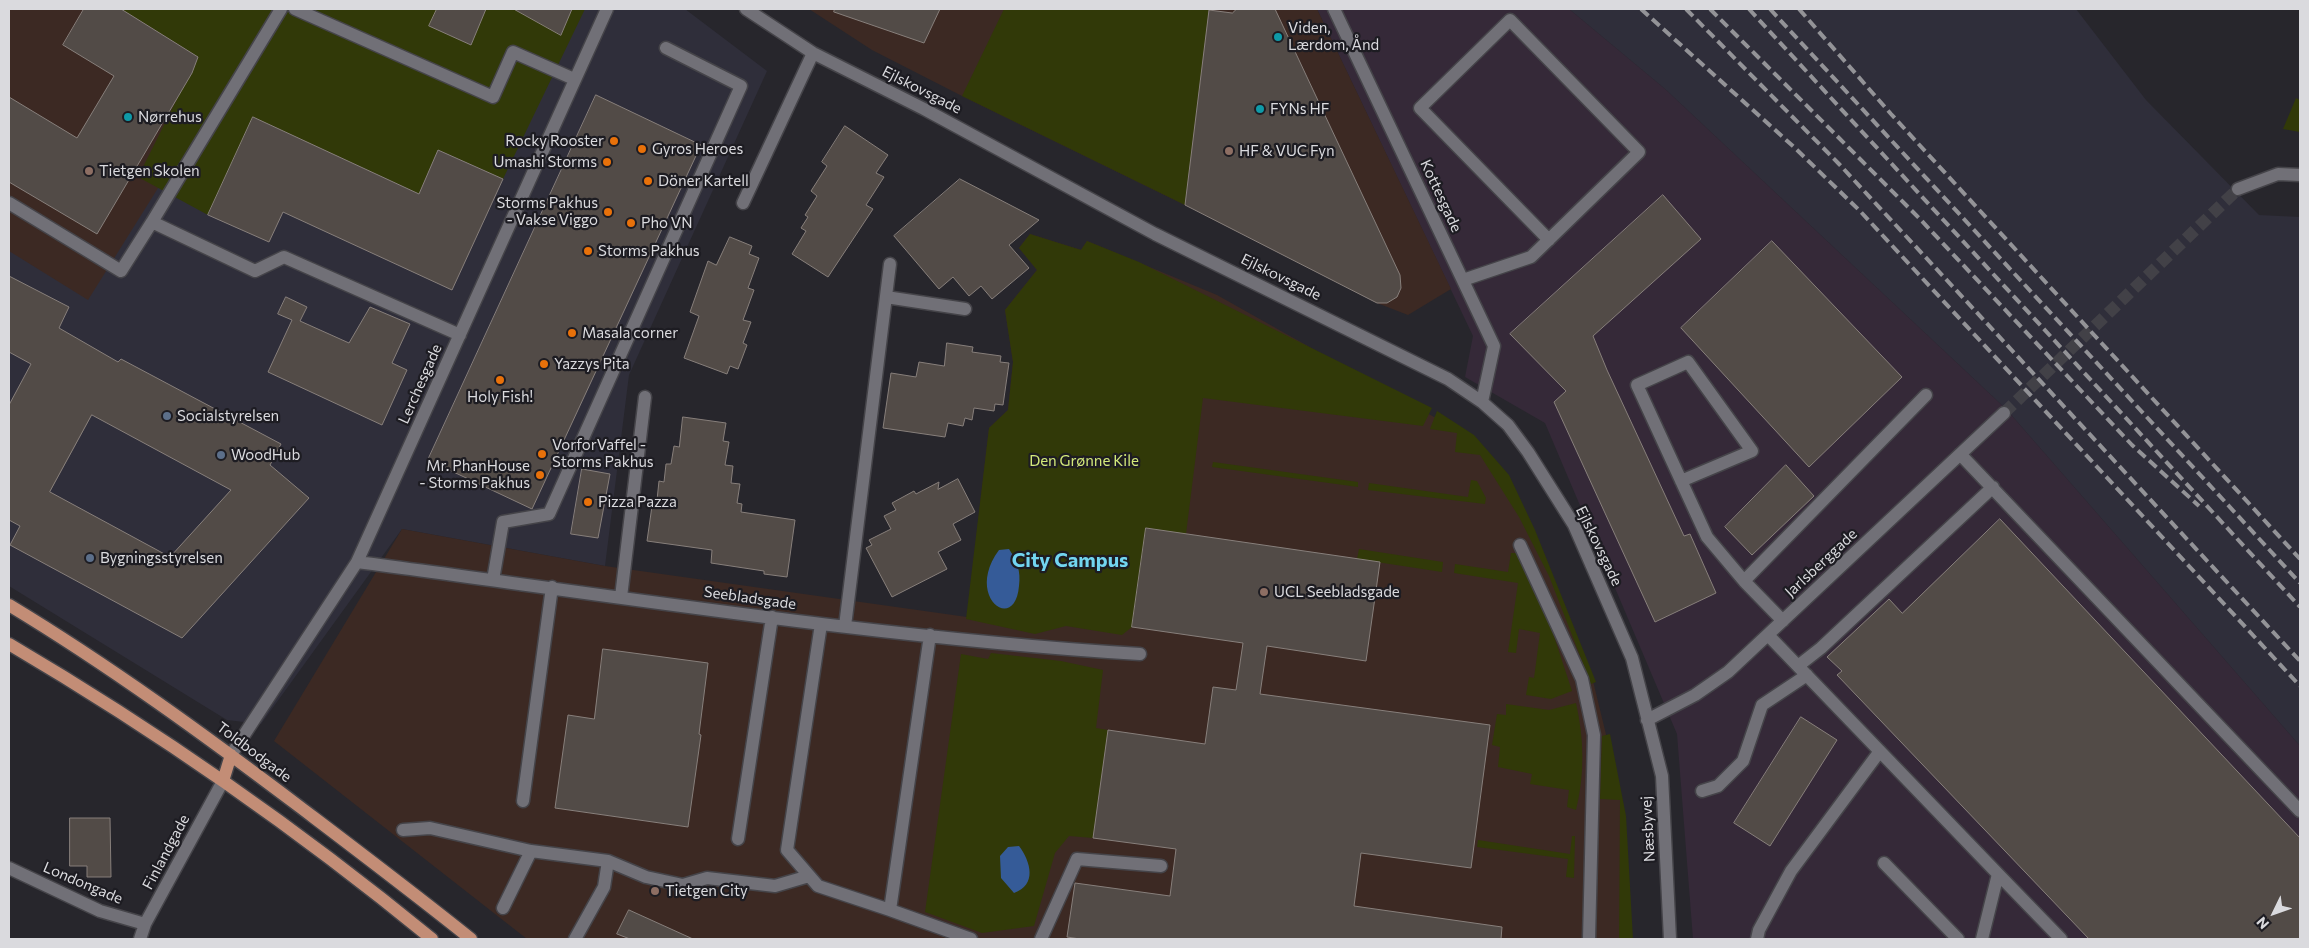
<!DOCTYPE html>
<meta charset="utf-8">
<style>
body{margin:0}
#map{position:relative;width:2309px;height:948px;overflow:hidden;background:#27262c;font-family:Commissioner,sans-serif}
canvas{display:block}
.frame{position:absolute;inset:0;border:10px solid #dadade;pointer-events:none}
.north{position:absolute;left:2249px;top:888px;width:50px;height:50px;-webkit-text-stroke:4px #1d1c22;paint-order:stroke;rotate:228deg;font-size:14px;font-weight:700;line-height:20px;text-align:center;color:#dadade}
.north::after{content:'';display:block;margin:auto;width:18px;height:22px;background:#dadade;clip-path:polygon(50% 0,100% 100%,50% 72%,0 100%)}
</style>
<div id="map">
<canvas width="2309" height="948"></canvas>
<div class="frame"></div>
<div class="north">N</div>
</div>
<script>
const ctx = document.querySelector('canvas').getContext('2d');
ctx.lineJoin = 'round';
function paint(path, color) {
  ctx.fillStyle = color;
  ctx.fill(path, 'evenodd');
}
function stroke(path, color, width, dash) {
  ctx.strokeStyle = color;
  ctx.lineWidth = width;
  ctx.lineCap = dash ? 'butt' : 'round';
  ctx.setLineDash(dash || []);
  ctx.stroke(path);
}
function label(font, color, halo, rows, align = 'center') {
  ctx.font = font + ' Commissioner,sans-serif';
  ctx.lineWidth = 4.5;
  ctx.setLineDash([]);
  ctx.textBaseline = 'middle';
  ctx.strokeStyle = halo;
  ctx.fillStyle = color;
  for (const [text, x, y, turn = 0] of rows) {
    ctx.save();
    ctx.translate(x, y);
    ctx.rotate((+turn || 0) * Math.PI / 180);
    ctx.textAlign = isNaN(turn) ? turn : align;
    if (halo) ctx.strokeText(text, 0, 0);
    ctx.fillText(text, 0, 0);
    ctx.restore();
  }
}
const built = new Path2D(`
 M 268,9 L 685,9 L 767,71 L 629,375 L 605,566 L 402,529 L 261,724 L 227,720 L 9,586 L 9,250 Z
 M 1569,9 L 2076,9 L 2146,100 L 2259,215 L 2300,217 L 2300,746 L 2006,409 L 1665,89 Z`);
const industrial = new Path2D(`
 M 1317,9 L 1569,9 L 1665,89 L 2006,409 L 2300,746 L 2300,939 L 1693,939 L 1677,734 L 1545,423 L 1465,377 L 1473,336 Z`);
const education = new Path2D(`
 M 9,9 L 270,9 L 88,300 L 9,251 Z
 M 809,9 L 1317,9 L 1451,289 L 1408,315 L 1377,303 L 1185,205 L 962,96 L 872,50 Z
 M 1030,234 L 1081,250 L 1087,241 L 1217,295 L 1475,440 L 1537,543 L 1593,681 L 1622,800 L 1629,939 L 527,939 L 274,741 L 402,529 L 605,566 L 967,617 L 989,428 L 1008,410 L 1013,362 L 1005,310 L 1037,270 L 1019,248 Z`);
const green = new Path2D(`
 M 121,9 L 585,9 L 503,179 L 438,150 L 419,194 L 253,118 L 208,215 L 138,177 L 198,57 Z
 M 1004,9 L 1209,9 L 1185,205 L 962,96 Z
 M 2296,98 L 2300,100 L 2300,132 L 2283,129 Z
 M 1030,234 L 1081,250 L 1087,241 L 1139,262 L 1432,408 L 1423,426 L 1203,398 L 1186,534 L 1132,627 L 1122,635 L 1066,626 L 1035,634 L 966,619 L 989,428 L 1008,410 L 1013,362 L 1005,310 L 1037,270 L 1019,248 Z
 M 1437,411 L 1474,435 L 1509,475 L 1535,530 L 1596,682 L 1591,684 L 1549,576 L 1519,517 L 1480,455 L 1455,452 L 1457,433 L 1430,429 Z
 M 1213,462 L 1358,482 L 1358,487 L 1212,467 Z
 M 1471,480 L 1477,481 L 1486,498 L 1485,504 L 1368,490 L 1369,483 L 1468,497 Z
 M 1359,549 L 1443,562 L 1442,572 L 1357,559 Z
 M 1511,553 L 1516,553 L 1550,624 L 1572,691 L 1551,699 L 1526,695 L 1529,677 L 1534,678 L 1540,633 L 1519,629 L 1516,653 L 1508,652 L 1518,583 L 1454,573 L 1455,564 L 1508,572 Z
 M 991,653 L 1061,661 L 1103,670 L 1096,728 L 1108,730 L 1093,838 L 1069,836 L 1055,853 L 1034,926 L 982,933 L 925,912 L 961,654 L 988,659 Z
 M 1576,703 C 1584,738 1585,774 1576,810 L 1567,807 L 1569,790 L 1530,784 L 1532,774 L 1498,767 L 1500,747 L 1492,745 L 1497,714 L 1506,715 L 1506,704 L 1549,710 Z
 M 1610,734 L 1626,816 L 1633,939 L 1619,939 L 1620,800 L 1600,799 L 1602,736 Z
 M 1572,836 L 1575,836 L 1574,878 L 1566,877 L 1568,859 L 1477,847 L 1478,840 L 1570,854 Z`);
const water = new Path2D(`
 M 1009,549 C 1017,561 1021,571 1019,586 C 1015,634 964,597 999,550 Z
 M 1019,846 C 1031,862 1037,885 1014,893 L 1001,878 L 1000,856 L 1008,847 Z`);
const building = new Path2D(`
 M 84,9 L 121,9 L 198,57 L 192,73 L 97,234 L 9,182 L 9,97 L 77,138 L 114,76 L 63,45 Z
 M 437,9 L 486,9 L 471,45 L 429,26 Z
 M 514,9 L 572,9 L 561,35 Z
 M 835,9 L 940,9 L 924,43 L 834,12 Z
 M 1237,9 L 1275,9 L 1400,275 L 1401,288 L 1397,297 L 1387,303 L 1377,303 L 1185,205 L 1209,10 L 1232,13 Z
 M 596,95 L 701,145 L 532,509 L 428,460 Z
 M 253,117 L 419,194 L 438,150 L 503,179 L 452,290 L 283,212 L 269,242 L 208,215 Z
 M 845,126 L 888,155 L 876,173 L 884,177 L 866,205 L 873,209 L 828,277 L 792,254 L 806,231 L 801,228 L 808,217 L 805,215 L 817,196 L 811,191 L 827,166 L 822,162 Z
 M 960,179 L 1039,220 L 1009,245 L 1029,268 L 992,299 L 981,286 L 969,296 L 953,277 L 939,289 L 894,236 Z
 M 1663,195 L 1701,239 L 1593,336 L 1607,370 L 1684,536 L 1690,534 L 1716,593 L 1655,622 L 1554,402 L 1566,391 L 1510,334 Z
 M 730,237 L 752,246 L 749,254 L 759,258 L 748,288 L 754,290 L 743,320 L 751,322 L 743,343 L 747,345 L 738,369 L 730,366 L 727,374 L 684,358 L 699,316 L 690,312 L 708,261 L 716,265 Z
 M 1772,241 L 1902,377 L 1809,467 L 1681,328 Z
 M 9,276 L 69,307 L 59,328 L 118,362 L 121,359 L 281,444 L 270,465 L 309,498 L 182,638 L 10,545 L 20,526 L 9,520 L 9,405 L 31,364 L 9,352 ZM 92,415 L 231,490 L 170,557 L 50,492 Z
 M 286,297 L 307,307 L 300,321 L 349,343 L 370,307 L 410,324 L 392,363 L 407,370 L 382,425 L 268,372 L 292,320 L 278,314 Z
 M 947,343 L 973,347 L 972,352 L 1001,356 L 1000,362 L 1009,363 L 1003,405 L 995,404 L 994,411 L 974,408 L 972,420 L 965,418 L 963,426 L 948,423 L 945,437 L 883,428 L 891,373 L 916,377 L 919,362 L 944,366 Z
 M 683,417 L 726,423 L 723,441 L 729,442 L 725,465 L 733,466 L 731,483 L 740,484 L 737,503 L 742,504 L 741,512 L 795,520 L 787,577 L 764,574 L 764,571 L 711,563 L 712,550 L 647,541 L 653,499 L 657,500 L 659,481 L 664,482 L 666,464 L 671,464 L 674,446 L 679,447 Z
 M 1786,465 L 1814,496 L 1752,555 L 1725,527 Z
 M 582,469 L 610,474 L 598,538 L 571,534 Z
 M 958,479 L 975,512 L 953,524 L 961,540 L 938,552 L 947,569 L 892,597 L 866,548 L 872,545 L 869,540 L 891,529 L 884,516 L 896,510 L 892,503 L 914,491 L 916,494 L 939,482 L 938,489 Z
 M 2000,519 L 2300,838 L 2300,939 L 2089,939 L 1837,675 L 1842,671 L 1827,657 L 1889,599 L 1902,613 Z
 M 1146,528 L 1380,562 L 1366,661 L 1267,646 L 1260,694 L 1490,725 L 1471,868 L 1361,853 L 1354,906 L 1502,927 L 1501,939 L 1080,939 L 1067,937 L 1075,883 L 1170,896 L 1176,849 L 1093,838 L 1108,730 L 1205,744 L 1213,687 L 1236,690 L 1243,643 L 1132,627 Z
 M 603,649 L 708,663 L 699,734 L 701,735 L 688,827 L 555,808 L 568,715 L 594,719 Z
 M 1801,717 L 1837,740 L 1770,846 L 1734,823 Z
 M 70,818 L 110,818 L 111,877 L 87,877 L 87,866 L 70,866 Z
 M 629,910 L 693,939 L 630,939 L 617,934 Z`);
const minorTunnel = new Path2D(`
 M 2004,413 L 2238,189`);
const minor = new Path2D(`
 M 281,9 L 152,222 L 255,271 L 284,257 L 460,335
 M 295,9 L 493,97 L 513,52 L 574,79
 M 746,9 L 813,53 L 924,109 L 1155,234 L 1448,379 L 1482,402 L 1508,425 L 1528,452 L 1574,525 L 1632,658 L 1662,776 L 1670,939
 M 1334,9 L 1494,346 L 1482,402
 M 2238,189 L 2278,174 L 2300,175
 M 9,203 L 121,271 L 152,222
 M 743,203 L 813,53
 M 1463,280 L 1531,257 L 1639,152 L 1510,20 L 1420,108 L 1549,240
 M 886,297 L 965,309
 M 1960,454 L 2300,811
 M 1681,481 L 1752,451 L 1688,362 L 1637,385 L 1707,537 L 1744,581
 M 1520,545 L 1582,679 L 1594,735 L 1589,939
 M 357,562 C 617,596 878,638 1140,654
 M 493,580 L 503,522 L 549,514 L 741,86 L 666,48
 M 621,597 L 645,397
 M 1783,621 L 1744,581 L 1926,395
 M 821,624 L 787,850 L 818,886 L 890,910 L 930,635
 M 845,626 L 890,264
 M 1768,635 L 1998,874 L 1982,939
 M 1798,666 L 1821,648 L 1993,487
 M 1647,720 L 1695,695 L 1728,672 L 2004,413
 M 231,755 L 357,562 L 607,9
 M 1702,791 L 1718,786 L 1743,761 L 1762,705 L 1807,675
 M 523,801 L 552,587
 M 403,830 L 430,828 L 531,851 L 608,861 L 646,877 L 683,885 L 707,878 L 775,886 L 809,876
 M 738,839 L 772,617
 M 1884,863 L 1958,939
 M 9,868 L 100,911 L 145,924
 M 1998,874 L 2061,939
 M 503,908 L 531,851
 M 890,910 L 971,939
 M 140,939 L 145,924 L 223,781
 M 575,939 L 604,887 L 608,861
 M 1041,939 L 1077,859 L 1161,866
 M 1757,939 L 1759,930 L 1791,871 L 1880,751`);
const major = new Path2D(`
 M 9,605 C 110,666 206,736 300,807 C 358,851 415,894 471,939
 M 9,644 C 157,731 299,830 432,939
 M 223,781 L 231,755`);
const rail = new Path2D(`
 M 1641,9 L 1795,148 L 1860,211 L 2300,686
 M 1686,9 L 1840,165 L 2300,661
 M 1710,9 L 1919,218 L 2132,445 L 2199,506
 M 1749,9 L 2300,607
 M 1770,9 L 2300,583
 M 1799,9 L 1891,114 L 2300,559`);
const markers = [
 [1278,37,5,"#0f9aa8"],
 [1260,109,5,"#0f9aa8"],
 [128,117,5,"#0f9aa8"],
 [614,141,5,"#e8710a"],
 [642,149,5,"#e8710a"],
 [1229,151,5,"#8d6e63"],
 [607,162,5,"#e8710a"],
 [89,171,5,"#8d6e63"],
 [648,181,5,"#e8710a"],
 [608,212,5,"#e8710a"],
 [631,223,5,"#e8710a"],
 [588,251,5,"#e8710a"],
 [572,333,5,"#e8710a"],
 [544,364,5,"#e8710a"],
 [500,380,5,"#e8710a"],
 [167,416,5,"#5c6f8a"],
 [542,454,5,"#e8710a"],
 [221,455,5,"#5c6f8a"],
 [540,475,5,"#e8710a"],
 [588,502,5,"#e8710a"],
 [90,558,5,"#5c6f8a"],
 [1264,592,5,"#8d6e63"],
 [655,891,5,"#8d6e63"]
];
const poiNames = [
 ["Viden,",1288,28],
 ["Lærdom, Ånd",1288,45],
 ["FYNs HF",1270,109],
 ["Nørrehus",138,117],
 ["Rocky Rooster",604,141,"right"],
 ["Gyros Heroes",652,149],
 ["HF & VUC Fyn",1239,151],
 ["Umashi Storms",597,162,"right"],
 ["Tietgen Skolen",99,171],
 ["Döner Kartell",658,181],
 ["Storms Pakhus",598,203,"right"],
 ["- Vakse Viggo",598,220,"right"],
 ["Pho VN",641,223],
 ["Storms Pakhus",598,251],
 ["Masala corner",582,333],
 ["Yazzys Pita",554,364],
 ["Holy Fish!",500,397,"center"],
 ["Socialstyrelsen",177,416],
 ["VorforVaffel -",552,445],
 ["Storms Pakhus",552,462],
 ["WoodHub",231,455],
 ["Mr. PhanHouse",530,466,"right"],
 ["- Storms Pakhus",530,483,"right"],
 ["Pizza Pazza",598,502],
 ["Bygningsstyrelsen",100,558],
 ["UCL Seebladsgade",1274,592],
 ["Tietgen City",665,891]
];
const streetNames = [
 ["Ejlskovsgade",922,90,27],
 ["Kottesgade",1441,196,65],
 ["Ejlskovsgade",1281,277,26],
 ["Lerchesgade",420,384,-66],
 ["Ejlskovsgade",1599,546,64],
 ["Jarlsberggade",1821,563,-43],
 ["Seebladsgade",750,598,8],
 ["Toldbodgade",254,752,37],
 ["Næsbyvej",1648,829,-93],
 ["Finlandgade",166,852,-62],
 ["Londongade",83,883,23]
];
const parkNames = [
 ["Den Grønne Kile",1084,461]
];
const districtNames = [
 ["City Campus",1070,560]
];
paint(built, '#2f2e3a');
paint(industrial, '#352938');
paint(education, '#3c2923');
paint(green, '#313908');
paint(water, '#355b98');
paint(building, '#524b47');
stroke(building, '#877f7b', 1);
stroke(minorTunnel, '#424147', 12, [12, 6]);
stroke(minor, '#454449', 15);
stroke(major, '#454449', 15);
stroke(minor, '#717077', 12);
stroke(major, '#c38d76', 12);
stroke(rail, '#939397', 4, [10, 5]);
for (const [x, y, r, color] of markers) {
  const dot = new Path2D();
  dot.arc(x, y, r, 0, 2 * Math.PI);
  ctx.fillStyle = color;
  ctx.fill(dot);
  stroke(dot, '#1d1c22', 2);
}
label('15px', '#dadade', '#1d1c22', poiNames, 'left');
label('15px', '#dadade', '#1d1c22', streetNames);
label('15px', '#d3e97a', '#1d1c22', parkNames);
label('bold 20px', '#72d5f0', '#1d1c22', districtNames);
</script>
